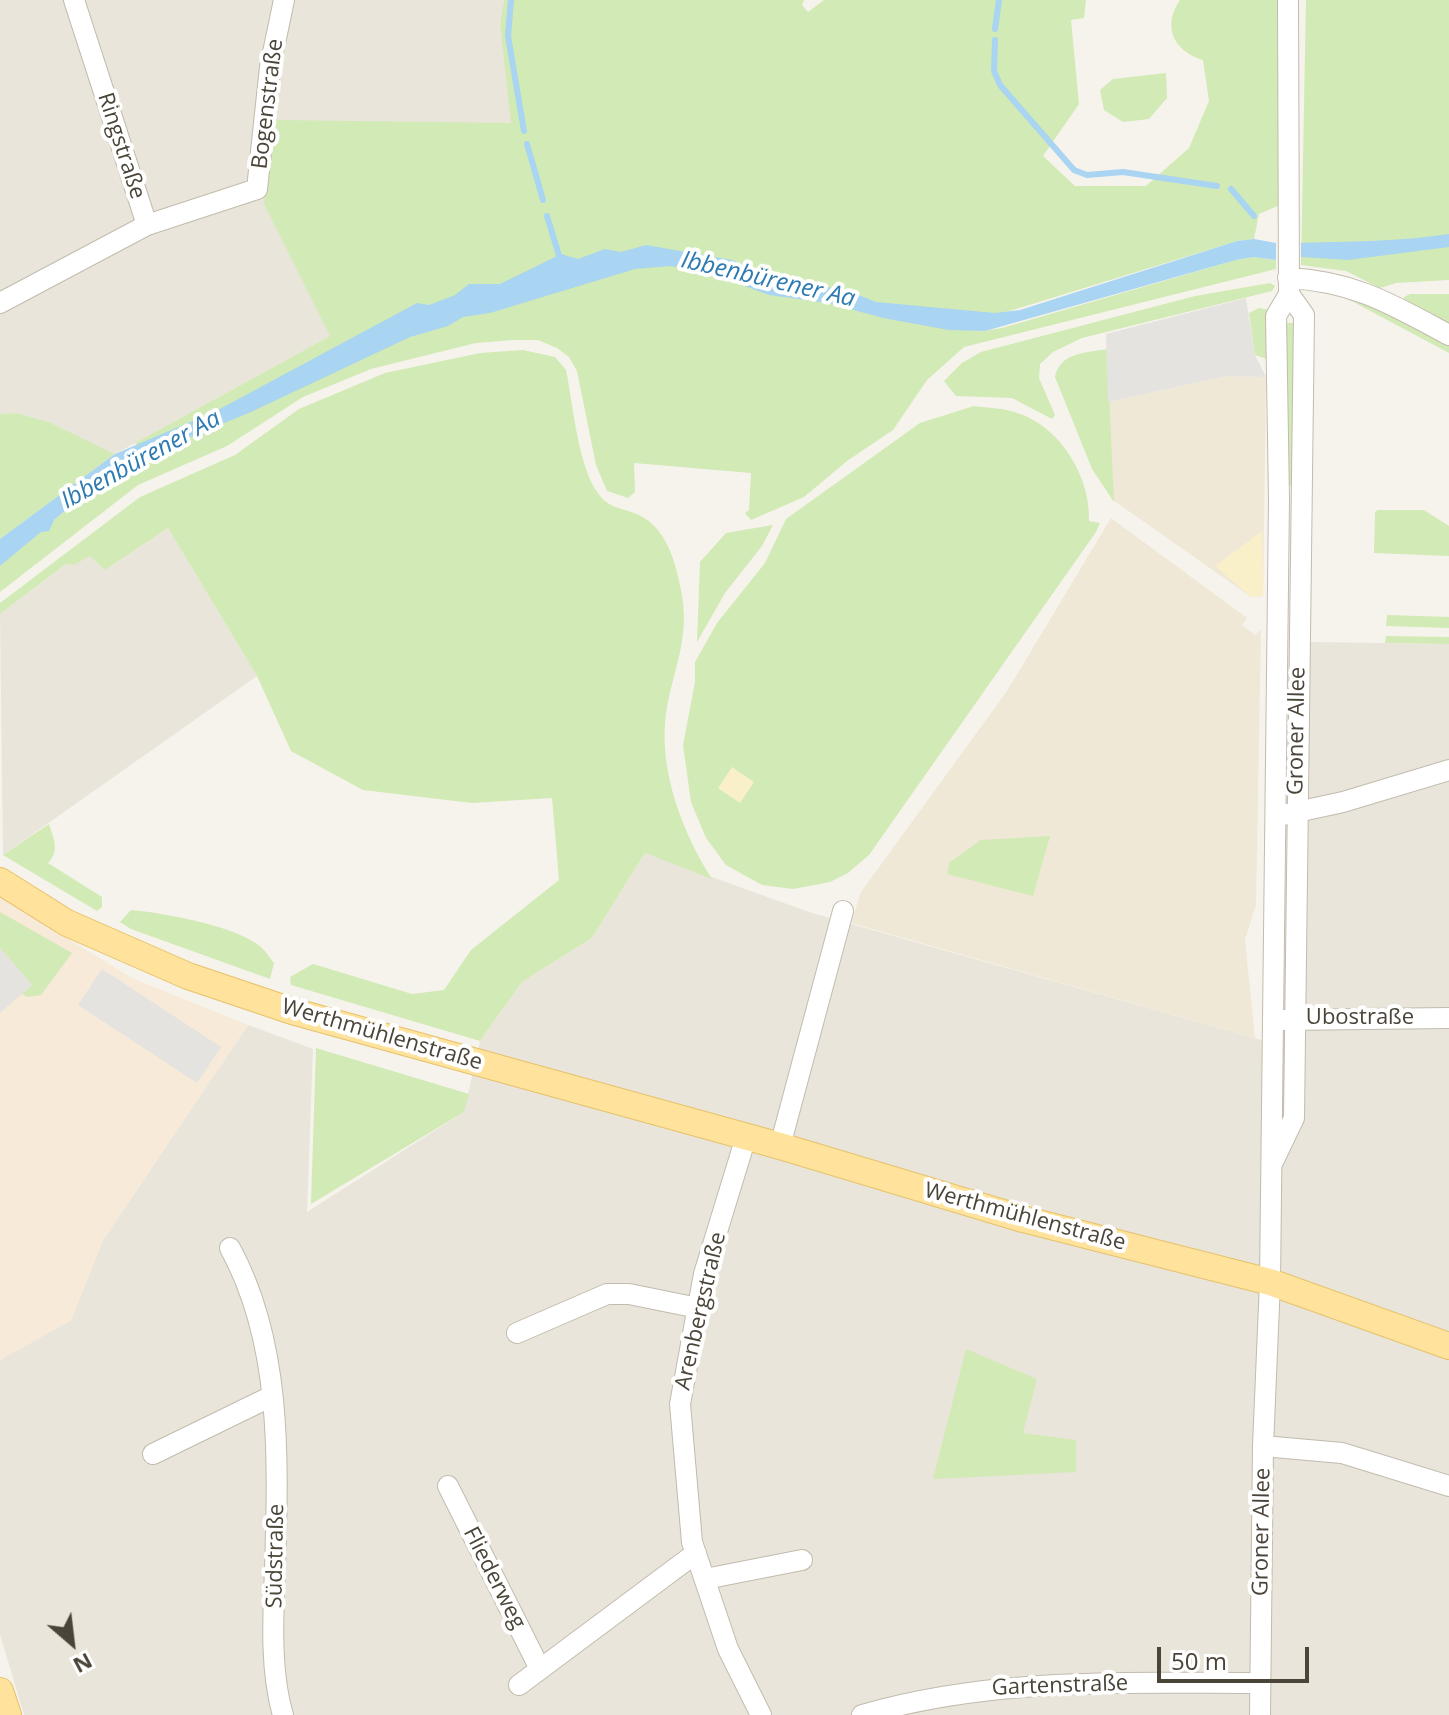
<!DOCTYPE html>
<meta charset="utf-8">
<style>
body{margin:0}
#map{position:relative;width:1449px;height:1715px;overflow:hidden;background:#f6f3ec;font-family:"Open Sans",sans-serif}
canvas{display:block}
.north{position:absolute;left:32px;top:1603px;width:80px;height:80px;-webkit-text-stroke:6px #fff;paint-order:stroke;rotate:152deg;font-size:22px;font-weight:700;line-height:32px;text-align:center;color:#4b4439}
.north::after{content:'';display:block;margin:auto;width:28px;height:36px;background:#4b4439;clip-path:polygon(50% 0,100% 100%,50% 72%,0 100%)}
.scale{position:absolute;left:1157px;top:1647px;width:152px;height:36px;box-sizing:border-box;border:4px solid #4b4439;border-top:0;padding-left:10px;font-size:24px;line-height:28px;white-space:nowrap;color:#4b4439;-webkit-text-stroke:6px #fff;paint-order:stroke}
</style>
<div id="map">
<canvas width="1449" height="1715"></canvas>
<div class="north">N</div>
<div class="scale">50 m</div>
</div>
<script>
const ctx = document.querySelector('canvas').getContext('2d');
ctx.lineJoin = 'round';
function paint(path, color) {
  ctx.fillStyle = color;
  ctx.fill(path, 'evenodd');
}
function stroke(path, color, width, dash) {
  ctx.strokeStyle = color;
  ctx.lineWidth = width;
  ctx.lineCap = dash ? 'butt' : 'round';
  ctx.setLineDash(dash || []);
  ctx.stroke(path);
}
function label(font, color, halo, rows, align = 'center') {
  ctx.font = font + ' "Open Sans",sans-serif';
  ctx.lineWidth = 8;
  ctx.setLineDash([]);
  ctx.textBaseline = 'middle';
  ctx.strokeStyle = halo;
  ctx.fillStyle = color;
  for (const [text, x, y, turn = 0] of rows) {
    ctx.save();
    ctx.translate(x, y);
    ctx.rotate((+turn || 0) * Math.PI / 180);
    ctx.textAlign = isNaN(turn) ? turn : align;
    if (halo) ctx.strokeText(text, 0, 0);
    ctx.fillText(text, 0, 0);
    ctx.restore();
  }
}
const residential = new Path2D(`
 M 0,0 L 504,0 L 500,24 L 512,123 L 264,204 L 330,336 L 115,454 L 49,422 L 16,413 L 0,414 Z
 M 168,528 L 257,676 L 3,855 L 0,614 L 66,564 L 74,565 L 90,555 L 105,570 Z
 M 1310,642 L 1449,644 L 1449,1715 L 24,1715 L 0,1634 L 0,1360 L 71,1320 L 103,1240 L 248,1025 L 313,1049 L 307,1212 L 464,1112 L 480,1041 L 522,982 L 592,938 L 645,853 L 812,913 L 1255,1038 L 1303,1056 Z`);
const commercial = new Path2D(`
 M 0,897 L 132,978 L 248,1025 L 103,1240 L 71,1320 L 0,1360 Z`);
const education = new Path2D(`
 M 1227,376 L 1266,377 L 1263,596 L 1251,597 L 1113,500 L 1108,402 Z
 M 1111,518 L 1247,618 L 1242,625 L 1255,635 L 1261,629 L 1256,905 L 1245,940 L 1255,1038 L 851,923 L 861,892 L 1007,691 Z`);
const green = new Path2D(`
 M 504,0 L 804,0 L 802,5 L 808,12 L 824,0 L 1086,0 L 1084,18 L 1071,20 L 1079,104 L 1043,156 L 1075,186 L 1146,186 L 1189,148 L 1209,101 L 1203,60 C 1173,51 1162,26 1180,0 L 1278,0 L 1280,205 L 1259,214 L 1254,239 L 1237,241 L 951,329 L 983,331 L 1002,328 L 1236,260 L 1253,257 L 1276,260 L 1276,269 L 964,347 L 927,380 L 893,430 L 847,461 L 804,497 L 751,520 L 745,513 L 749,510 L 751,473 L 634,463 L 635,492 L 628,498 L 607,491 L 596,465 L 577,371 L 569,357 L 557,348 L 538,340 L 514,340 L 476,343 L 371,369 L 303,397 L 227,446 L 138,485 L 0,592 L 0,566 L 98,483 L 146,455 L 135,443 L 330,336 L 264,204 L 276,120 L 511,123 L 500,24 Z
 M 1306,0 L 1449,0 L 1449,280 L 1396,283 L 1380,288 L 1346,271 L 1301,265 Z
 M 1166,73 L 1167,98 L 1149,119 L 1123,122 L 1104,110 L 1100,90 L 1113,79 Z
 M 1270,283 L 1275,286 L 1272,291 L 1082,338 L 1053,352 L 1040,364 L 1039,378 L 1055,415 L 1052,419 L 1012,398 L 956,396 L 944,381 L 962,363 L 981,352 L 1195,296 Z
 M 1333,291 L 1384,311 L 1449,346 L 1449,353 Z
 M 1410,294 L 1449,294 L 1449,326 L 1405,303 L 1404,297 Z
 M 1259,308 L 1269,310 L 1270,360 L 1255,355 L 1249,313 Z
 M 1286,323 L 1295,323 L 1294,486 L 1285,485 Z
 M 1107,349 L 1114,502 L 1092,469 L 1055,377 C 1060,352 1086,353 1107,349 Z
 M 523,350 L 555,357 L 566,370 C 573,404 578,467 598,493 C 608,508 619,507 634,513 C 664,524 674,556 680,585 C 693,641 670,671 665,723 C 661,777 684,835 712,879 L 645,853 L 592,938 L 522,982 L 480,1041 L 291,985 L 290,977 L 313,964 L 412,994 L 444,990 L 471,950 L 559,880 L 552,798 L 472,803 L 363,790 L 291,751 L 257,676 L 168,528 L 105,570 L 90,556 L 74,565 L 66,564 L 0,614 L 0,603 L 140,497 L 235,455 L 299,409 L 385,373 L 480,353 Z
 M 974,406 C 988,408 1004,408 1017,413 C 1060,426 1091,477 1089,521 L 1100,523 L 1096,532 L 869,855 L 848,873 L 830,882 L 793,889 L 762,885 L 726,865 L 706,838 L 691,802 L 683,745 L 695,682 L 695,662 L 717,623 L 765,563 L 786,519 L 920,423 Z
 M 16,413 L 49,422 L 115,454 L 0,539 L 0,414 Z
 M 1378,510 L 1424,510 L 1449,526 L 1449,556 L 1374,553 L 1375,512 Z
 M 773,525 L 762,546 L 725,593 L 697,642 L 700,562 L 726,533 Z
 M 1387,615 L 1449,617 L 1449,628 L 1386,626 Z
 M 1386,636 L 1449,637 L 1449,644 L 1385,643 Z
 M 49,824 C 54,840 60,850 48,863 L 102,897 L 102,907 L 97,911 L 3,855 Z
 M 1050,836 L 1033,896 L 947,874 L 950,862 L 981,840 Z
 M 131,910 C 164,913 230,925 257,944 C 264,948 269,957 274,963 L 270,979 L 131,929 L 120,922 Z
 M 0,912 L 72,953 L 41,995 L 27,997 L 22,994 L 32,985 L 0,948 Z
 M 316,1048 L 469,1094 L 464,1112 L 311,1204 Z
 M 966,1349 L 1037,1379 L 1023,1433 L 1076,1440 L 1076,1472 L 933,1479 Z`);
const sand = new Path2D(`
 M 1262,531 L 1263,596 L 1251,597 L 1215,566 Z
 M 732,767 L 754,782 L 740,803 L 718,788 Z`);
const parking = new Path2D(`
 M 1246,298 L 1255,355 L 1266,377 L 1227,376 L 1108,402 L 1106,334 Z
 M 0,948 L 32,985 L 0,1013 Z
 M 102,969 L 221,1047 L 197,1083 L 78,1005 Z`);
const water = new Path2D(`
 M 1449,234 L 1449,247 L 1348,260 L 1301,257 L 1301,243 C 1351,241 1399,242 1449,234 Z
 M 1254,239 L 1276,243 L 1276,260 L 1253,257 L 1236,260 L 985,331 L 949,330 L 883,318 L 828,303 L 769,295 L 701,270 L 670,266 L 635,269 L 490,313 L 463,317 L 448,326 L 410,337 L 251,412 L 147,455 L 98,483 L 54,520 L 49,531 L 41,532 L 0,566 L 0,539 L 115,454 L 216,411 L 417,303 L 429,305 L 455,295 L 469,284 L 500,284 L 561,254 L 578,259 L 605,249 L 621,252 L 646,245 L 732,260 L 762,272 L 851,292 L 876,302 L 995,313 L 1020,310 L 1237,241 Z`);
const stream = new Path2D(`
 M 511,0 L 508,36 L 524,131
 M 995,29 L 999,0
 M 995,40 L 994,71 L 1000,85 L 1074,170 L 1087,175 L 1123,172 L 1217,186
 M 527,144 L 543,200
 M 1231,189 L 1254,216
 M 547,216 L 561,262`);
const minor = new Path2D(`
 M 74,0 L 147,225
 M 1288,278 C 1354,281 1393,305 1449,335
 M 0,303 L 147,225 L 257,189 L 270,67 L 284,0
 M 1283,815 L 1343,802 L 1449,770
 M 1283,1020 L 1449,1018
 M 746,1137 L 704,1274 L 680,1404 L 692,1542 L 728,1649 L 761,1715
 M 780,1146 L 843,911
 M 1272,1164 L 1294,1118 L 1304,315 L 1289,294
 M 230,1248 C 283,1345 278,1463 275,1570 C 273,1616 270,1671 283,1715
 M 517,1333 L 607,1294 L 629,1294 L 698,1308
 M 1263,1446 L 1342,1453 L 1449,1486
 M 153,1454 L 272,1396
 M 448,1486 L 540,1669
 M 705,1579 L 802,1560
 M 519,1685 L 696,1553
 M 862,1715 C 993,1677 1125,1683 1260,1683
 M 1260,1715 L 1263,1446 L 1270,1282 L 1279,499 L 1276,316 L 1289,294 L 1288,0`);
const major = new Path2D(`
 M 0,881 L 67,923 L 188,976 L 292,1011 L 780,1146 L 1023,1219 L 1270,1282 L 1449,1346
 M 0,1691 L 8,1715`);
const streetNames = [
 ["Bogenstraße",268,104,-83],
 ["Ringstraße",121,146,72],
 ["Groner Allee",1297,731,-89],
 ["Ubostraße",1360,1018],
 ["Werthmühlenstraße",382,1035,16],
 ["Werthmühlenstraße",1025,1217,15],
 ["Arenbergstraße",701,1311,-77],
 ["Groner Allee",1262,1532,-89],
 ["Südstraße",276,1556,-89],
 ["Fliederweg",494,1578,63],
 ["Gartenstraße",1060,1686,-2]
];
const waterNames = [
 ["Ibbenbürener Aa",768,280,13],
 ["Ibbenbürener Aa",141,460,-29]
];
paint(residential, '#eae5da');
paint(commercial, '#f7ead8');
paint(education, '#efe8d6');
paint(green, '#d2eab5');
paint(sand, '#f9efc9');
paint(parking, '#e5e3e0');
paint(water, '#a9d4f2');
stroke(stream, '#a9d4f2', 6);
stroke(minor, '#c2bbae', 22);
stroke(major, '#e6c16a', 28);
stroke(minor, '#fff', 20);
stroke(major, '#ffe39c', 26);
label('22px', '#4b4439', '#fff', streetNames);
label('italic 24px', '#2e7ab2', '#fff', waterNames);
</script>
